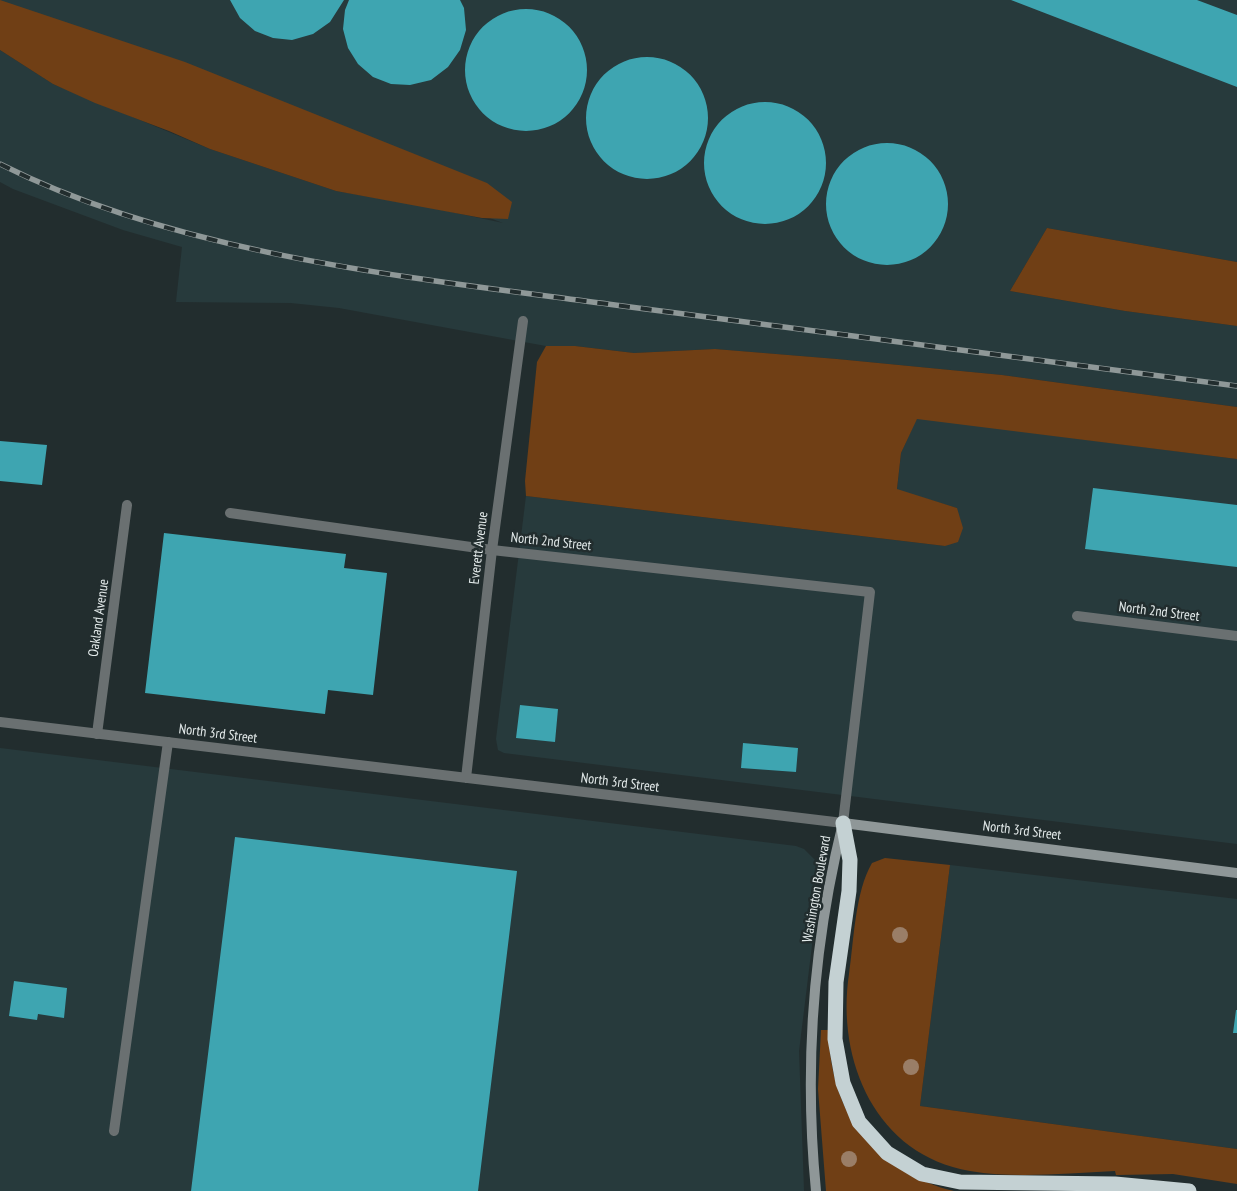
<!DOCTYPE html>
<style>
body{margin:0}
canvas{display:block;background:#222d2e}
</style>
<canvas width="1237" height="1191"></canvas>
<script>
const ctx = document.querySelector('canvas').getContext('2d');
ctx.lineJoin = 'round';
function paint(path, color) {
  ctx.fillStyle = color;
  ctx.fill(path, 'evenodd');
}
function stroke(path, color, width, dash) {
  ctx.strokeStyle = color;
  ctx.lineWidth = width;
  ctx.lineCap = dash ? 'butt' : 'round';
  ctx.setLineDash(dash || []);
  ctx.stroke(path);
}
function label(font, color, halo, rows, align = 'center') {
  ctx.font = font + ' "PT Sans Narrow",sans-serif';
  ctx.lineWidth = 5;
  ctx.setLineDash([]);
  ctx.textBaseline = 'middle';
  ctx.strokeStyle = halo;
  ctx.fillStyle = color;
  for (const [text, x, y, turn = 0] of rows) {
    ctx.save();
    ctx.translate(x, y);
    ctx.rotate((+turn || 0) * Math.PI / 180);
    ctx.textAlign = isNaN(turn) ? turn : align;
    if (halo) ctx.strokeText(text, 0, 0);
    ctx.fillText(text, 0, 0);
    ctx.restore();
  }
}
const built = new Path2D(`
 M 0,0 L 1237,0 L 1237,262 L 1047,228 L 1010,291 L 1125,311 L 1237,326 L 1237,407 L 1002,375 L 837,359 L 715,349 L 634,353 L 575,346 L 546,346 L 339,308 L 291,303 L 176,302 L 182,247 L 123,230 L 13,189 L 0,182 L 0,50 L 53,84 L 210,149 L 336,191 L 428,207 L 503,223 L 0,31 Z
 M 917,418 L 1237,459 L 1237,844 L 504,753 L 498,750 L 496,739 L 526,496 L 945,546 L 957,508 L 897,490 L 901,453 Z
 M 0,748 L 796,846 L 804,849 L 816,861 L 820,880 L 799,1051 L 804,1191 L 0,1191 Z
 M 950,865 L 1237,899 L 1237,1149 L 920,1106 Z`);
const green = new Path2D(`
 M 0,0 L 185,62 L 487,183 L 512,202 L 508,219 L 482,218 L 336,191 L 210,149 L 169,131 L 95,103 L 53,84 L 0,50 Z
 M 1047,228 L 1237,262 L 1237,326 L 1125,311 L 1010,291 Z
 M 546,346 L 575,346 L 634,353 L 715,349 L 837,359 L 1002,375 L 1237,407 L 1237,459 L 917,419 L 901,453 L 897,489 L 957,508 L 963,528 L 958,542 L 945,546 L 526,496 L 525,481 L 537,362 Z
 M 885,858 L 950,865 L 920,1106 L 1237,1149 L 1237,1184 L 1173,1174 L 1116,1175 L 1115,1171 C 1067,1173 1017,1179 970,1171 C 876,1155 836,1061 849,974 C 854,940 855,892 872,863 Z
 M 821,1030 L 828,1030 C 831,1090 849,1136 901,1168 C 919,1179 934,1187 954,1191 L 826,1191 L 818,1089 Z`);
const building = new Path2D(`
 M 230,0 L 344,0 L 330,22 L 313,34 L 292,40 L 273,38 L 255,31 L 240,18 Z
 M 349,0 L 460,0 L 464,8 L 466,30 L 460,50 L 448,67 L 431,80 L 410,85 L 391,84 L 373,77 L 358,64 L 348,48 L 343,29 L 345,10 Z
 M 1011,0 L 1197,0 L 1237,15 L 1237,87 Z
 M465 70a61 61 0 1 1 122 0a61 61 0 1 1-122 0Z
 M586 118a61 61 0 1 1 122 0a61 61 0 1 1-122 0Z
 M704 163a61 61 0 1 1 122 0a61 61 0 1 1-122 0Z
 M826 204a61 61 0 1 1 122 0a61 61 0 1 1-122 0Z
 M 0,441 L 47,445 L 42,485 L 0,481 Z
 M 1093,488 L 1237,505 L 1237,567 L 1085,549 Z
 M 164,533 L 346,554 L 344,568 L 387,573 L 373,695 L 328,690 L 325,714 L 145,693 Z
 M 520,705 L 558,709 L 555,742 L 516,738 Z
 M 743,743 L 798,748 L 796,772 L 741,768 Z
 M 235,837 L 517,871 L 478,1191 L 191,1191 Z
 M 14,981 L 67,988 L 64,1018 L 38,1014 L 37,1020 L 9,1016 Z
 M 1236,1010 L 1237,1010 L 1237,1033 L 1233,1033 Z`);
const lane = new Path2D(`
 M 230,513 L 492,550 L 870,592 L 843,823
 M 1077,616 L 1237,636
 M 97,734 L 127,505
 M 114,1131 L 168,742`);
const street = new Path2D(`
 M 0,722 L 843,823
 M 466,778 L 492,550 L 523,321`);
const secondary = new Path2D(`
 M 816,1191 C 804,1068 813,944 843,823 L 1237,873`);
const highway = new Path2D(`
 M 843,823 L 850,860 L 849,891 L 836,982 L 835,1039 L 843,1083 L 859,1122 L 887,1153 L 922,1174 L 960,1182 L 1115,1184 L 1189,1191`);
const rail = new Path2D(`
 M 0,164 C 182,256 414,278 615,305 C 822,332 1030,359 1237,386`);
const trees = [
 [900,935],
 [911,1067],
 [849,1159]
];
const streetNames = [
 ["North 2nd Street",551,542,6],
 ["Everett Avenue",479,548,-83],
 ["North 2nd Street",1159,612,7],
 ["Oakland Avenue",99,618,-82],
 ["North 3rd Street",218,734,7],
 ["North 3rd Street",620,783,7],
 ["North 3rd Street",1022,831,7],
 ["Washington Boulevard",817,889,-80]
];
paint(built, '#273a3c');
paint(green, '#703f15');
paint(building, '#3ea5b1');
stroke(lane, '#6a7071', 10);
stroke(street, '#6a7071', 10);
stroke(secondary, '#8f9798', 10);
stroke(highway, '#c4d1d3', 15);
stroke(rail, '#8f9898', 5.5);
stroke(rail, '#222d2e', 4, [11]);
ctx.fillStyle = '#9a7e67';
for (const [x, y] of trees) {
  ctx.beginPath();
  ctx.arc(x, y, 8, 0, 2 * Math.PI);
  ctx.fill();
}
label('14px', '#e5ecec', '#222d2e', streetNames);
</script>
